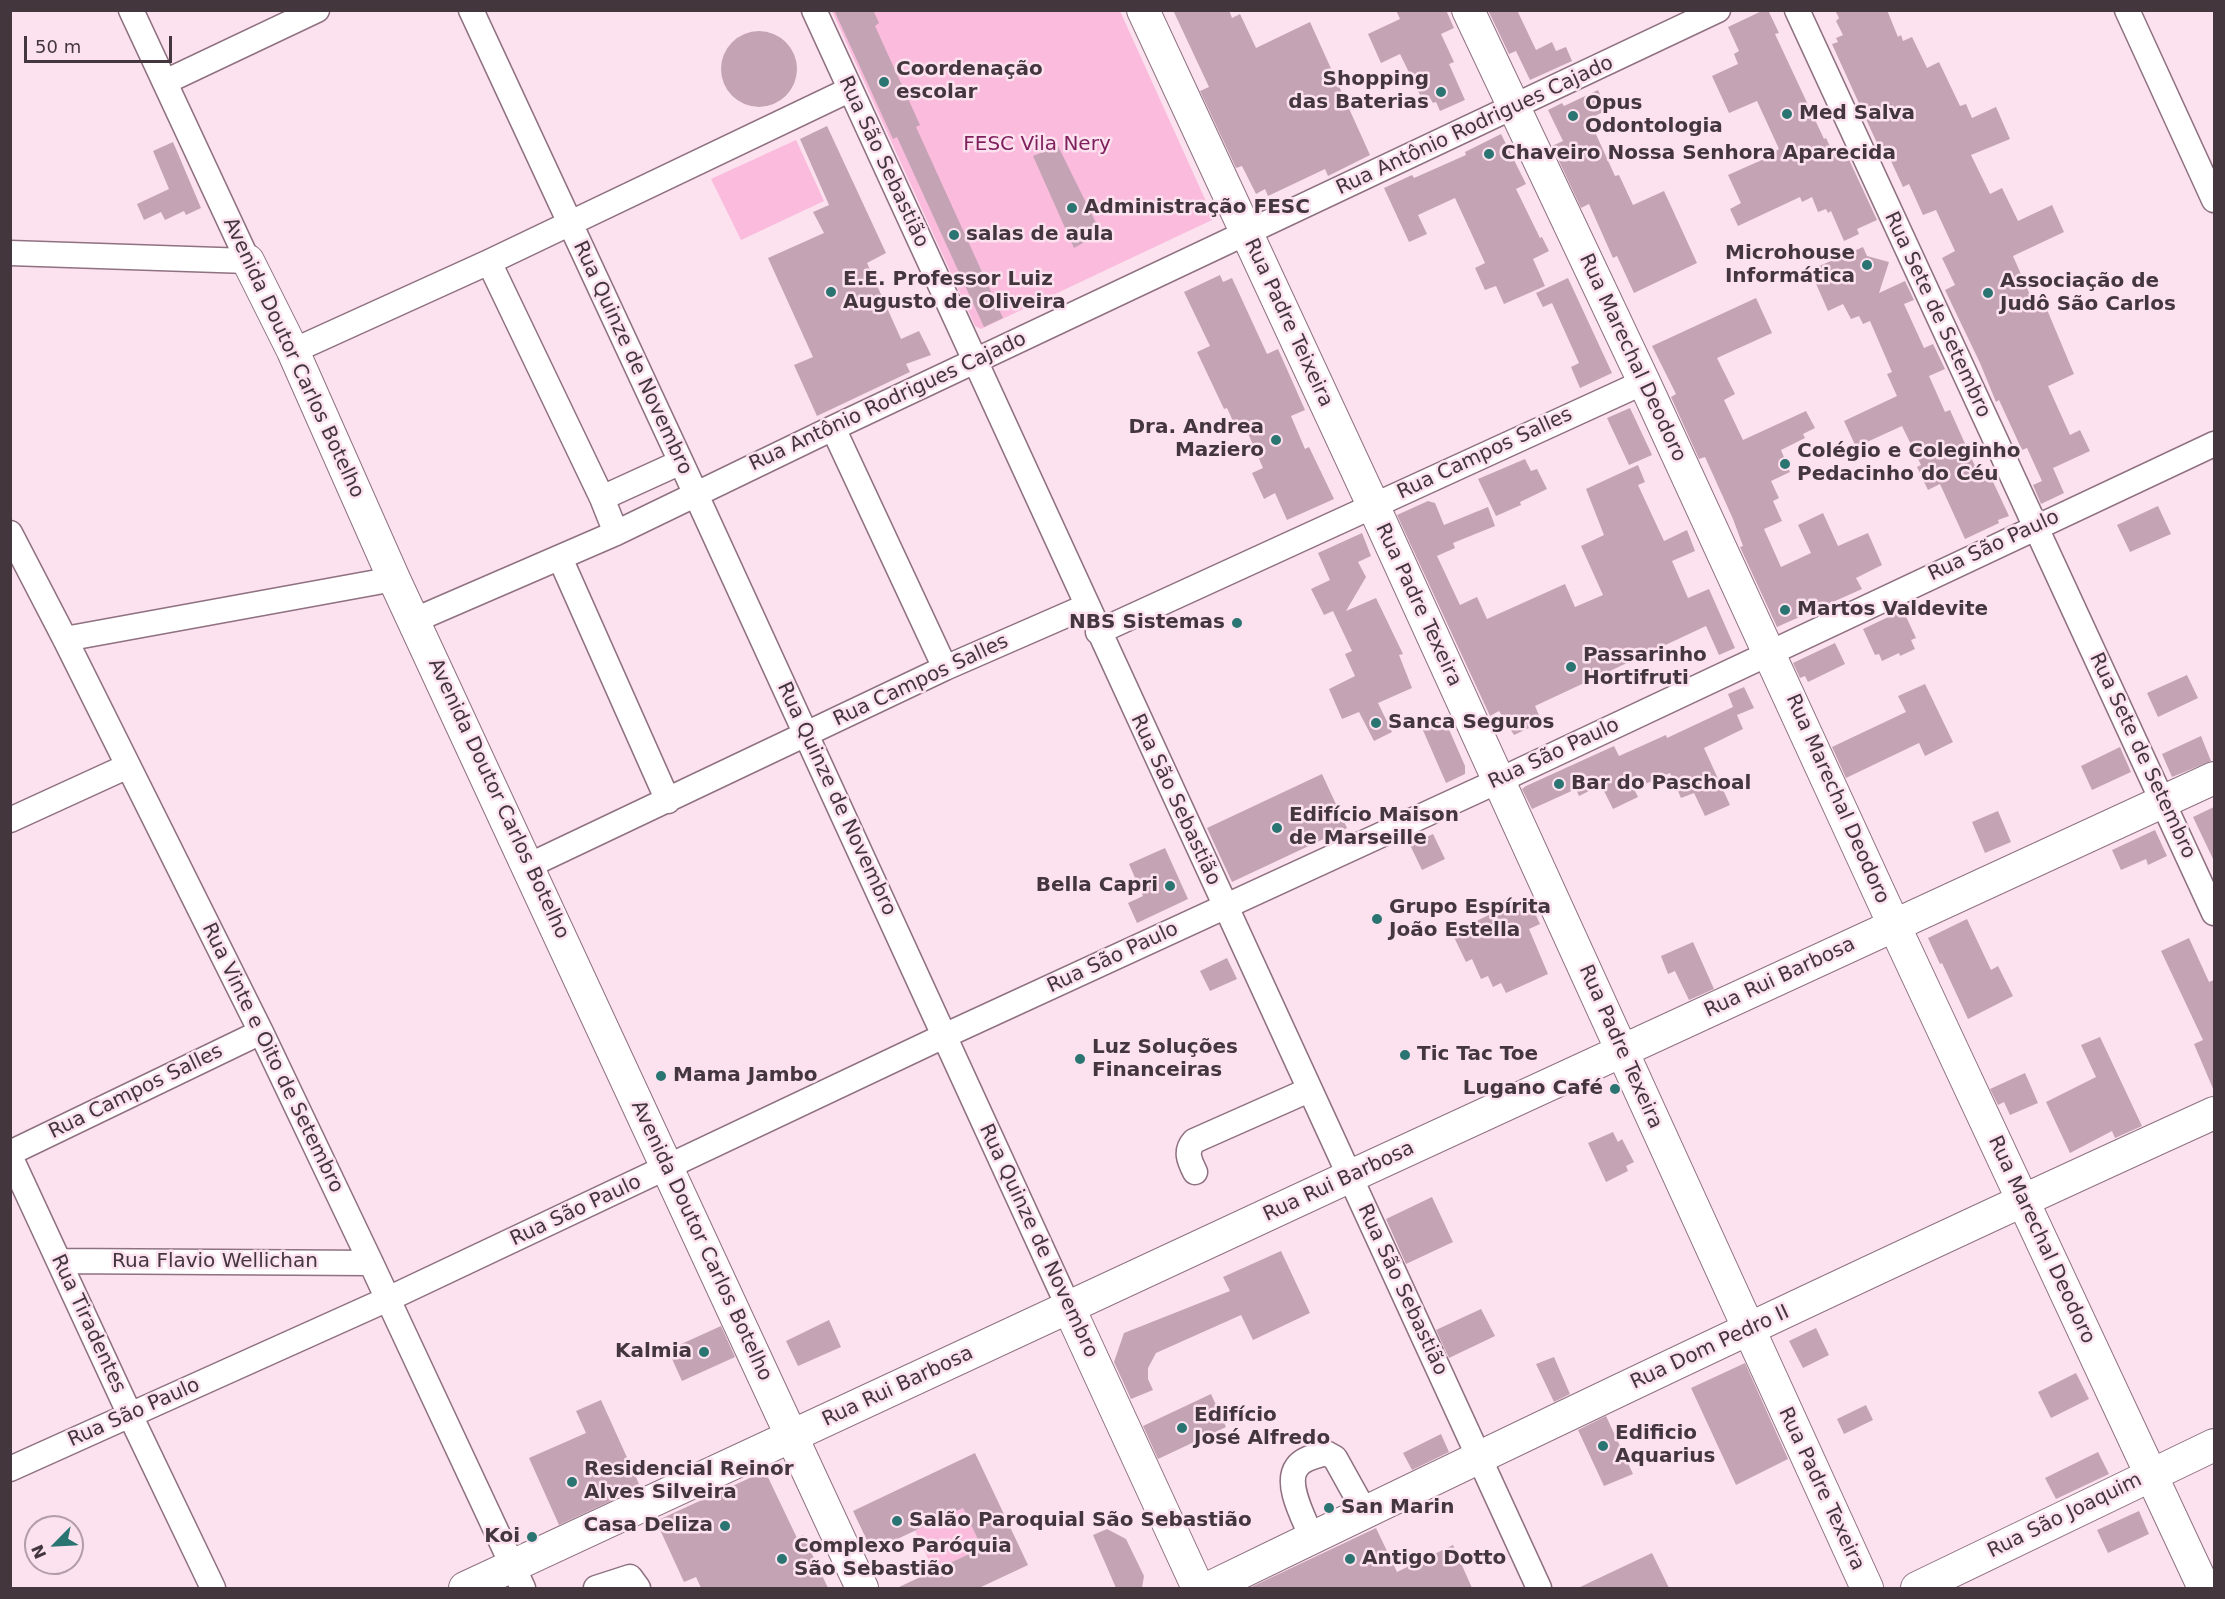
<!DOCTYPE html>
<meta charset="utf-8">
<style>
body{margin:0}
#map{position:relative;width:2225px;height:1599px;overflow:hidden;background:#fce1ef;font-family:"DejaVu Sans",sans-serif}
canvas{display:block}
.frame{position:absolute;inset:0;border:12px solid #43363d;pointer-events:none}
.north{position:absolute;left:24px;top:1515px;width:60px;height:60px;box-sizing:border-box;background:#fce1ef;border:2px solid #b29da8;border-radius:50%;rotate:246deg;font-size:16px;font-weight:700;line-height:24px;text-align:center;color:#43363d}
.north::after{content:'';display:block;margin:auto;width:21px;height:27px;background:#2a7472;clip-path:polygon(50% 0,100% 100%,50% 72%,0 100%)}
.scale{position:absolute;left:24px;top:36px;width:148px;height:27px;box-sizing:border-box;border:3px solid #43363d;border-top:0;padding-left:8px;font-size:18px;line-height:21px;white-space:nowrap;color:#43363d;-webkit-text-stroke:4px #fce1ef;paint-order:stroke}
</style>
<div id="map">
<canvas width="2225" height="1599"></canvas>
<div class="frame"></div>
<div class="north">N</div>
<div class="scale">50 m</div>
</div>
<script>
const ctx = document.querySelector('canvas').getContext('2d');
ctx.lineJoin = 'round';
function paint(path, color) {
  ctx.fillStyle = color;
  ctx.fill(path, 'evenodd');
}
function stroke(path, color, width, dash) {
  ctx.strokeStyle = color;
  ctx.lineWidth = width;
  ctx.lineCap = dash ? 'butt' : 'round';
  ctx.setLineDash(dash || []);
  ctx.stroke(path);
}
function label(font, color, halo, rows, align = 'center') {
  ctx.font = font + ' "DejaVu Sans",sans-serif';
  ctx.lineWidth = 5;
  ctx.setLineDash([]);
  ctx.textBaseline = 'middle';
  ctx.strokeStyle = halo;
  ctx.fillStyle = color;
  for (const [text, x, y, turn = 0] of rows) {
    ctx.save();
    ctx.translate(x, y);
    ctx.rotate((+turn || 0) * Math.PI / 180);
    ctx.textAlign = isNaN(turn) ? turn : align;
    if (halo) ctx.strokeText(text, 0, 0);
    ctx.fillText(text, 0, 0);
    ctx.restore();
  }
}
const green = new Path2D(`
 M 832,11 L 1120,11 L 1214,219 L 981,329 L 975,326 Z
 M 796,140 L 824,201 L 741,240 L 711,179 Z
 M 963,1508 L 982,1548 L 934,1571 L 915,1531 Z`);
const building = new Path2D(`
 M 834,10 L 873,10 L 879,23 L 875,26 L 920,125 L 916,127 L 1003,318 L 984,327 L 897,137 L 893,139 Z
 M 1173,10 L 1229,10 L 1232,18 L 1240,14 L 1256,48 L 1310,22 L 1370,155 L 1328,176 L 1325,169 L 1268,196 L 1265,189 L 1256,194 L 1242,166 L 1236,168 L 1200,91 L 1209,87 Z
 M 1396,10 L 1446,10 L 1454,28 L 1441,34 L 1454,62 L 1449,64 L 1465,100 L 1440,111 L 1436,102 L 1433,103 L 1430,98 L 1423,101 L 1400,54 L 1381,63 L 1368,34 L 1400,19 Z
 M 1488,10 L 1517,10 L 1536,50 L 1552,42 L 1556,51 L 1566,47 L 1572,61 L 1530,80 L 1516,51 L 1509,54 Z
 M 1764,10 L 1768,10 L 1779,33 L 1775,34 L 1824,139 L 1826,138 L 1835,157 L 1846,153 L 1877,220 L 1857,229 L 1859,234 L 1844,241 L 1831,211 L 1828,213 L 1826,209 L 1818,212 L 1812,197 L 1802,202 L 1800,197 L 1738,226 L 1730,209 L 1741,203 L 1728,175 L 1773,155 L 1772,153 L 1779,149 L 1757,101 L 1729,113 L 1712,76 L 1738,64 L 1734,54 L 1739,51 L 1728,27 Z
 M 1835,10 L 1887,10 L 1898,37 L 1901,35 L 1903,41 L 1912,37 L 1927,68 L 1939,62 L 1960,106 L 1966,104 L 1972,118 L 1996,107 L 2010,139 L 1971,155 L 1990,194 L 2002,188 L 2018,221 L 2052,205 L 2064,232 L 2013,256 L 2034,304 L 2043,300 L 2074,374 L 2048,386 L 2070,435 L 2080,430 L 2090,451 L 2053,468 L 2064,493 L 2041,504 L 2033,485 L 2042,481 L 2027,448 L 2022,450 L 1999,400 L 1996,402 L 1980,363 L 1945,290 L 1955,285 L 1942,258 L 1955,251 L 1936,210 L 1923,215 L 1909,184 L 1903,187 L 1886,150 L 1881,152 L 1832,44 L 1838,42 L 1836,38 L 1843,35 L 1836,21 L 1839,18 Z
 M721 69a38 38 0 1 1 76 0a38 38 0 1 1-76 0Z
 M 1598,90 L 1607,110 L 1589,119 L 1615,176 L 1619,175 L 1633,205 L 1664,191 L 1697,263 L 1634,293 L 1617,256 L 1613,258 L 1589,204 L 1581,208 L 1552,146 L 1563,141 L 1548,110 L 1562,103 L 1564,106 Z
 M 827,126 L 886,253 L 867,263 L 901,339 L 919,331 L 931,355 L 906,364 L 910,372 L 817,416 L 794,365 L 813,357 L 768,258 L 824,233 L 813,212 L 829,205 L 800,139 Z
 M 1501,134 L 1526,184 L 1516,189 L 1540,238 L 1542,237 L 1549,251 L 1533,259 L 1545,286 L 1504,304 L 1496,286 L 1485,290 L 1475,268 L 1485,263 L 1455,198 L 1418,215 L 1427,234 L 1409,242 L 1384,188 L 1412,175 L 1414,178 L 1466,155 L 1465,152 Z
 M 173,142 L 201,208 L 186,215 L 184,211 L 165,220 L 161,212 L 144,220 L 137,204 L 169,189 L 153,151 Z
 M 1058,146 L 1101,233 L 1074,248 L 1033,156 Z
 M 1863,247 L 1867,256 L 1889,262 L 1879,293 L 1905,281 L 1914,300 L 1904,304 L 1924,348 L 1933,344 L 1945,369 L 1929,376 L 1945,412 L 1950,410 L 1979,475 L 1988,471 L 2009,516 L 1998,520 L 1999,523 L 1965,539 L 1940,484 L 1928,490 L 1917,467 L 1921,465 L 1902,426 L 1856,447 L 1844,421 L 1897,396 L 1887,374 L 1892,372 L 1870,321 L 1863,324 L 1859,316 L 1851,319 L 1843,304 L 1828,311 L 1810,270 Z
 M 1220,275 L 1223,282 L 1232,278 L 1267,354 L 1278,349 L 1305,410 L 1291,416 L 1305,449 L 1309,447 L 1334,499 L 1287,520 L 1275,493 L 1264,499 L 1252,473 L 1263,468 L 1247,431 L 1243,433 L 1241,428 L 1237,430 L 1227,408 L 1224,409 L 1197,352 L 1210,346 L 1184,292 Z
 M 1568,278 L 1612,373 L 1580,388 L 1571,367 L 1579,363 L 1552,303 L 1543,307 L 1536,293 Z
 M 1756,298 L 1772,333 L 1717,358 L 1735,394 L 1724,400 L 1743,440 L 1806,411 L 1815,428 L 1803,434 L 1805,438 L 1781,450 L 1790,472 L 1771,481 L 1779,498 L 1773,501 L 1782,521 L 1764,529 L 1781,567 L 1811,553 L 1798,525 L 1823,513 L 1838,546 L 1868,533 L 1882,565 L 1856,578 L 1862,589 L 1777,627 L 1740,547 L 1743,546 L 1733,519 L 1705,457 L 1699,459 L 1671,397 L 1676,394 L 1652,346 Z
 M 1630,408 L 1652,455 L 1629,465 L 1607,418 Z
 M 1525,459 L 1531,471 L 1537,469 L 1547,489 L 1520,502 L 1521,505 L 1496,516 L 1478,479 Z
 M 1638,465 L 1645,482 L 1638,485 L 1664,541 L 1687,530 L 1695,551 L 1672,561 L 1688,598 L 1709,589 L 1735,648 L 1719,655 L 1706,626 L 1535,706 L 1542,722 L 1514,735 L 1499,711 L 1490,716 L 1397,515 L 1428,501 L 1435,503 L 1444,525 L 1488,507 L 1495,526 L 1453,543 L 1455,548 L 1437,556 L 1460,605 L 1477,597 L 1487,619 L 1565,584 L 1575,607 L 1603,595 L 1581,546 L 1604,535 L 1586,489 Z
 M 2158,506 L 2171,534 L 2130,552 L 2117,525 Z
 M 1362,533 L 1371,556 L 1358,562 L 1366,577 L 1346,611 L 1376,598 L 1403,654 L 1399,655 L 1412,688 L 1378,703 L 1392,732 L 1374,741 L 1359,712 L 1342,719 L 1329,689 L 1355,676 L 1345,654 L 1352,651 L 1333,611 L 1324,615 L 1311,589 L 1330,580 L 1318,553 Z
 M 1903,610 L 1916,638 L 1911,640 L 1915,649 L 1900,656 L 1899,653 L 1882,661 L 1879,654 L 1875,655 L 1863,629 Z
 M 1835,643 L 1845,664 L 1808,682 L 1805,676 L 1800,678 L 1793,663 Z
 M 2187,675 L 2198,698 L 2158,717 L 2147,693 Z
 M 1925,684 L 1953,742 L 1925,756 L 1919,743 L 1846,778 L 1832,747 L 1906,712 L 1898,696 Z
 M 1744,687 L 1754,708 L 1737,715 L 1743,729 L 1704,748 L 1730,805 L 1705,816 L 1694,793 L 1681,798 L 1670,773 L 1634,789 L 1638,797 L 1613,809 L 1601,785 L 1579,796 L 1576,789 L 1532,809 L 1522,789 L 1526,786 L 1614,746 L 1619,756 L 1666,735 L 1667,738 L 1733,707 L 1728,694 Z
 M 1444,718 L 1465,766 L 1465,774 L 1446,783 L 1422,728 Z
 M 2201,736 L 2211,761 L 2172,777 L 2162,754 Z
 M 2120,747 L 2131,772 L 2092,790 L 2081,766 Z
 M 1322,774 L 1347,828 L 1232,882 L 1207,828 Z
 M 2214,807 L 2214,861 L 2193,817 Z
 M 1998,811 L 2011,842 L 1985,853 L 1972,822 Z
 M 2155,830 L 2167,856 L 2148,865 L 2146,859 L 2121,870 L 2112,850 Z
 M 1433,834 L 1445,859 L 1422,870 L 1410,845 Z
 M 1165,848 L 1188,899 L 1137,923 L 1128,903 L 1143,896 L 1129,864 Z
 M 1512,896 L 1521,913 L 1532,907 L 1540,924 L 1529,929 L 1548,974 L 1506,993 L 1501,983 L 1493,987 L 1488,976 L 1481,979 L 1472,959 L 1466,962 L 1452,933 L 1499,910 L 1496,904 Z
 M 1967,919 L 1991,970 L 1998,966 L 2013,996 L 1968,1019 L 1942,963 L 1940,964 L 1928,938 Z
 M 2189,938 L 2209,982 L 2214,980 L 2214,1091 L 2194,1044 L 2203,1040 L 2161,951 Z
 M 1693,942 L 1714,989 L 1689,1000 L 1675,971 L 1668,974 L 1661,956 Z
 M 1227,958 L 1237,979 L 1210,991 L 1200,971 Z
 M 2100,1037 L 2142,1126 L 2115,1138 L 2112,1131 L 2070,1153 L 2046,1102 L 2096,1077 L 2081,1045 Z
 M 2025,1073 L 2038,1103 L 2010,1115 L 2004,1102 L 1998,1105 L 1990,1089 Z
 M 1613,1132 L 1618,1142 L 1622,1139 L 1634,1162 L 1626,1166 L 1628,1171 L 1606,1182 L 1588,1143 Z
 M 1432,1197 L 1453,1242 L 1406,1264 L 1386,1219 Z
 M 1281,1251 L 1310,1313 L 1253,1340 L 1241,1315 L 1156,1353 L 1148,1368 L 1148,1379 L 1153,1390 L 1131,1399 L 1114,1362 L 1124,1333 L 1230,1291 L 1223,1277 Z
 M 1481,1309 L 1495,1336 L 1449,1358 L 1436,1330 Z
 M 829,1320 L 841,1347 L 798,1366 L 786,1341 Z
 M 721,1326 L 735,1357 L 682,1381 L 668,1350 Z
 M 1816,1328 L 1829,1355 L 1803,1368 L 1789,1341 Z
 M 1554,1357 L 1570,1394 L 1554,1402 L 1536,1364 Z
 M 1745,1363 L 1788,1459 L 1736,1485 L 1691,1388 Z
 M 2076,1373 L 2089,1399 L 2051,1418 L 2038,1392 Z
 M 1211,1394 L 1226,1427 L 1158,1459 L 1143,1426 Z
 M 601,1400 L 639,1484 L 611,1497 L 613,1500 L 559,1525 L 529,1458 L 586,1433 L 576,1411 Z
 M 1866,1405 L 1873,1420 L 1844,1434 L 1837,1419 Z
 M 1606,1416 L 1633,1474 L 1604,1486 L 1578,1430 Z
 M 1441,1434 L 1449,1452 L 1412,1470 L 1403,1453 Z
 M 2098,1452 L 2109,1474 L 2056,1499 L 2045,1478 Z
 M 975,1453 L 1028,1565 L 979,1588 L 897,1588 L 982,1548 L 963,1508 L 872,1551 L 853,1511 Z
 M 765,1471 L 797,1538 L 803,1535 L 828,1588 L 701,1588 L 696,1577 L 684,1582 L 656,1521 Z
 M 2139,1511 L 2149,1534 L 2108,1553 L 2097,1530 Z
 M 1376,1528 L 1397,1572 L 1453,1545 L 1472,1588 L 1249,1588 Z
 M 1107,1529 L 1126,1539 L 1144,1576 L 1142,1588 L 1116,1588 L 1093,1535 Z
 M 1652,1553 L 1669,1588 L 1578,1588 Z`);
const minor = new Path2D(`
 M 471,10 L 681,462 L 1069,1308
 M 814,10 L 1539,1588
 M 1797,10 L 2214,913
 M 2127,10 L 2214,200
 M 165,82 L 317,10
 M 10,253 L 248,261 L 131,10
 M 489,262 L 602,498
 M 293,351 L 489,262 L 849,90
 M 833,428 L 945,668
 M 10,533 L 65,639 L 261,1032 L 371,1263 L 523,1588
 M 616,533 L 602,498 L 681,462
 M 560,558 L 668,801
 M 415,620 L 616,533 L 833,428 L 1718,10
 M 1098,632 L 1644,382
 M 65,639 L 394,579
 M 10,820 L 128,766
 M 528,866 L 945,668 L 1087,606
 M 10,1153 L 261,1032
 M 10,1156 L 130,1415 L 213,1588
 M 1195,1172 C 1189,1160 1185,1151 1194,1141 L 1309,1090
 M 59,1261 L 371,1263
 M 10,1469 L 388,1299 L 944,1036 L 1498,781 L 2214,444
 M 1312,1538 C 1305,1520 1284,1484 1297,1467 C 1303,1458 1317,1456 1326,1453 L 1335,1458 L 1365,1512
 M 596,1588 L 630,1577 L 638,1588`);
const major = new Path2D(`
 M 1143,10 L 1373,505 L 1867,1588
 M 1468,10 L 1644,382 L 1894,925 L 2204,1588
 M 248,261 L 293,351 L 394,579 L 862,1588
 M 1069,1308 L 1198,1588
 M 465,1588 L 1327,1187 L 2214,778
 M 1209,1588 C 1542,1426 1877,1266 2214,1113
 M 1917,1588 L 2214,1445`);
const markers = [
 [884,82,6,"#2a7472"],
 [1441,92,6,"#2a7472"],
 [1787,114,6,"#2a7472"],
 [1573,116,6,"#2a7472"],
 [1489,154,6,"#2a7472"],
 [1072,208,6,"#2a7472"],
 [954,235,6,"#2a7472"],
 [1867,265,6,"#2a7472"],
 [831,292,6,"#2a7472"],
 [1988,293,6,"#2a7472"],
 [1276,440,6,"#2a7472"],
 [1785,464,6,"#2a7472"],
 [1785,610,6,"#2a7472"],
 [1237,623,6,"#2a7472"],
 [1571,667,6,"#2a7472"],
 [1376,723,6,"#2a7472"],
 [1559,784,6,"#2a7472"],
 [1277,828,6,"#2a7472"],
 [1170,886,6,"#2a7472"],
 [1377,919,6,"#2a7472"],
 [1405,1055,6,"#2a7472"],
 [1080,1059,6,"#2a7472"],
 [661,1076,6,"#2a7472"],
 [1615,1089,6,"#2a7472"],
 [704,1352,6,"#2a7472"],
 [1182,1428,6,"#2a7472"],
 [1603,1446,6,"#2a7472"],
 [572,1482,6,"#2a7472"],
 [1329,1508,6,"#2a7472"],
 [897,1521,6,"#2a7472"],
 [725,1526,6,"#2a7472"],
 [532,1537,6,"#2a7472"],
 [782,1559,6,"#2a7472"],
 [1350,1559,6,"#2a7472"]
];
const poiNames = [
 ["Coordenação",896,70],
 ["escolar",896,93],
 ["Shopping",1429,80,"right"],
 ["das Baterias",1429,103,"right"],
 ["Opus",1585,104],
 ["Odontologia",1585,127],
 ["Med Salva",1799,114],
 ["Chaveiro Nossa Senhora Aparecida",1501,154],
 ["Administração FESC",1084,208],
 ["salas de aula",966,235],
 ["Microhouse",1855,254,"right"],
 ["Informática",1855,277,"right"],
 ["E.E. Professor Luiz",843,280],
 ["Augusto de Oliveira",843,303],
 ["Associação de",2000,282],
 ["Judô São Carlos",2000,305],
 ["Dra. Andrea",1264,428,"right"],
 ["Maziero",1264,451,"right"],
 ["Colégio e Coleginho",1797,452],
 ["Pedacinho do Céu",1797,475],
 ["Martos Valdevite",1797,610],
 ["NBS Sistemas",1225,623,"right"],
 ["Passarinho",1583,656],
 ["Hortifruti",1583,679],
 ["Sanca Seguros",1388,723],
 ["Bar do Paschoal",1571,784],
 ["Edifício Maison",1289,816],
 ["de Marseille",1289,839],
 ["Bella Capri",1158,886,"right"],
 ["Grupo Espírita",1389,908],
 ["João Estella",1389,931],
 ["Luz Soluções",1092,1048],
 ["Financeiras",1092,1071],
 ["Tic Tac Toe",1417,1055],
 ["Mama Jambo",673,1076],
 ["Lugano Café",1603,1089,"right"],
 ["Kalmia",692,1352,"right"],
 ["Edifício",1194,1416],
 ["José Alfredo",1194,1439],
 ["Edificio",1615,1434],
 ["Aquarius",1615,1457],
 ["Residencial Reinor",584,1470],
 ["Alves Silveira",584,1493],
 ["San Marin",1341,1508],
 ["Salão Paroquial São Sebastião",909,1521],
 ["Casa Deliza",713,1526,"right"],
 ["Koi",520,1537,"right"],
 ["Complexo Paróquia",794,1547],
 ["São Sebastião",794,1570],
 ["Antigo Dotto",1362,1559]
];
const streetNames = [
 ["Rua Antônio Rodrigues Cajado",1475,126,-25],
 ["Rua São Sebastião",883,162,65],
 ["Rua Sete de Setembro",1937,315,65],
 ["Rua Padre Teixeira",1288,323,65],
 ["Avenida Doutor Carlos Botelho",293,358,65],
 ["Rua Quinze de Novembro",632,358,65],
 ["Rua Marechal Deodoro",1632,358,65],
 ["Rua Antônio Rodrigues Cajado",888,402,-25],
 ["Rua Campos Salles",1485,454,-25],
 ["Rua São Paulo",1994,546,-25],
 ["Rua Padre Texeira",1418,605,65],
 ["Rua Campos Salles",921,681,-25],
 ["Rua São Paulo",1554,754,-25],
 ["Rua Sete de Setembro",2142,756,65],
 ["Avenida Doutor Carlos Botelho",498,799,65],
 ["Rua Quinze de Novembro",836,799,65],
 ["Rua Marechal Deodoro",1837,799,66],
 ["Rua São Sebastião",1175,800,65],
 ["Rua São Paulo",1113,958,-25],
 ["Rua Rui Barbosa",1780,978,-25],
 ["Rua Padre Texeira",1620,1047,66],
 ["Rua Vinte e Oito de Setembro",272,1058,64],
 ["Rua Campos Salles",136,1092,-26],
 ["Rua Rui Barbosa",1339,1182,-25],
 ["Rua São Paulo",576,1211,-25],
 ["Rua Marechal Deodoro",2041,1240,65],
 ["Avenida Doutor Carlos Botelho",701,1241,65],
 ["Rua Quinze de Novembro",1038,1241,65],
 ["Rua Flavio Wellichan",215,1262],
 ["Rua São Sebastião",1402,1290,65],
 ["Rua Tiradentes",88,1324,65],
 ["Rua Dom Pedro II",1710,1348,-25],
 ["Rua Rui Barbosa",898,1387,-25],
 ["Rua São Paulo",134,1413,-24],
 ["Rua Padre Texeira",1821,1489,65],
 ["Rua São Joaquim",2065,1516,-26]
];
const parkNames = [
 ["FESC Vila Nery",1037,145]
];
paint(green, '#fbbbdd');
paint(building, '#c4a4b4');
stroke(minor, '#8f7181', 27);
stroke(major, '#8f7181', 34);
stroke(minor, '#fff', 24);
stroke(major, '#fff', 32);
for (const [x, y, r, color] of markers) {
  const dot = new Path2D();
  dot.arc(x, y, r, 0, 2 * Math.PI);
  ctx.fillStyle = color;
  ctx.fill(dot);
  stroke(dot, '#fce1ef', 2);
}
label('bold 20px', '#43363d', '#fce1ef', poiNames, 'left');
label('20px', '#43363d', '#fce1ef', streetNames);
label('20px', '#7e1f5c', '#fce1ef', parkNames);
</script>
